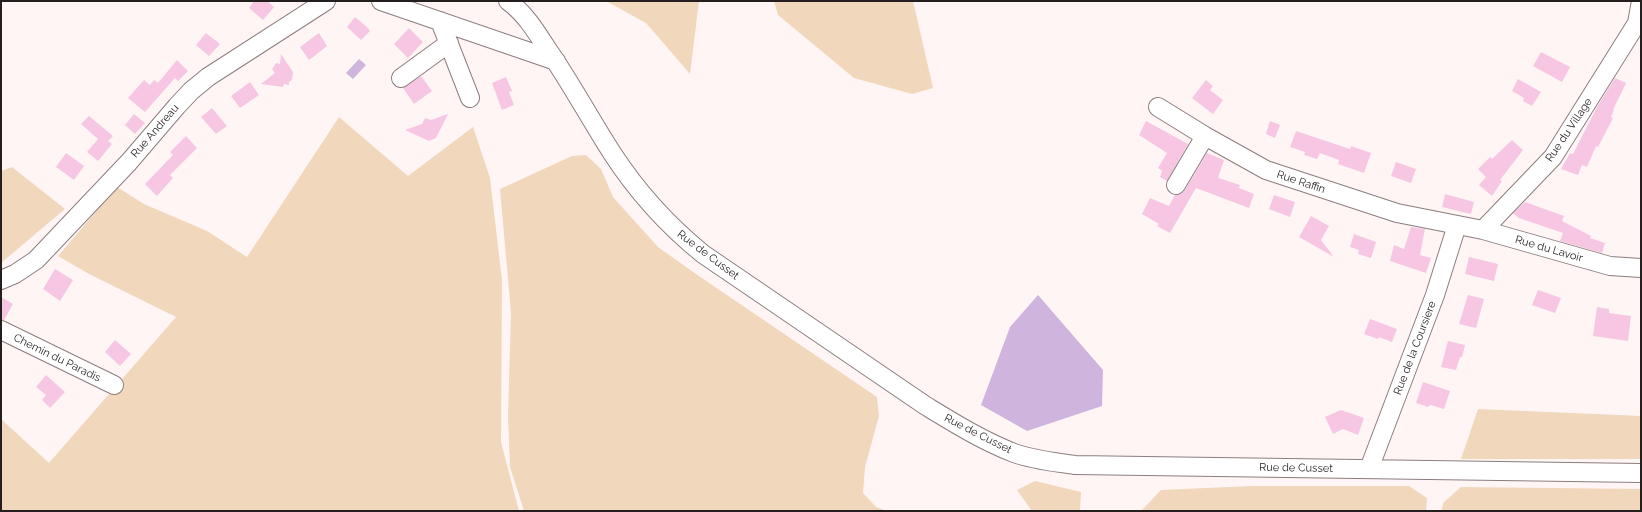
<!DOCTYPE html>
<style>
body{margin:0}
#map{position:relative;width:1642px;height:512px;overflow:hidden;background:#fff5f5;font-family:Raleway,sans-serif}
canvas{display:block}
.frame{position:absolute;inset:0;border:2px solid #241e1f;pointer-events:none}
</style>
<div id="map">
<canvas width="1642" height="512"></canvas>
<div class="frame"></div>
</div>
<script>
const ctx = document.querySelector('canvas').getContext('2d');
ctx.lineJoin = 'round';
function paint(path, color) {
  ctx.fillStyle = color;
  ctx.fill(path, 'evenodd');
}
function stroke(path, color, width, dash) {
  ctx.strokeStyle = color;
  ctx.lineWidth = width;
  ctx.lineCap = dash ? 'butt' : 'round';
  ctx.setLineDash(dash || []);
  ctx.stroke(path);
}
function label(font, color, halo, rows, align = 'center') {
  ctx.font = font + ' Raleway,sans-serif';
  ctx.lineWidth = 3.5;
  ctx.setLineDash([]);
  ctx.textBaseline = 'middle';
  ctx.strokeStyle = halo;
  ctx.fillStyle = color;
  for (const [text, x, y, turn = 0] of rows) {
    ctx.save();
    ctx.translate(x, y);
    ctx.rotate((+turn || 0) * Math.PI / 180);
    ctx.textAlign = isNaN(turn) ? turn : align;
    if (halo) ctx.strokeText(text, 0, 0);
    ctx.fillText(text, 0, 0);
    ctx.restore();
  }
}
const green = new Path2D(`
 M 606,1 L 699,1 L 690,74 L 646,23 Z
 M 774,1 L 913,1 L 933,88 L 912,94 L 854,78 L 778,15 Z
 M 339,117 L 408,176 L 473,127 L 490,178 L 502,280 L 501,442 L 519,511 L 1,511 L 1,419 L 49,463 L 176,317 L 89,274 L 58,256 L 117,187 L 144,204 L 207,231 L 247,257 Z
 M 586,155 L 601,169 L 613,197 L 658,247 L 696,274 L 877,397 L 879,416 L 865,467 L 863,493 L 876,507 L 887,511 L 524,511 L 510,467 L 508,417 L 511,313 L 500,189 L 572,156 Z
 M 12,167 L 65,209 L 1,263 L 1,171 Z
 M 1478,409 L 1641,416 L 1641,459 L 1461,459 Z
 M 1035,481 L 1081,492 L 1080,511 L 1032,511 L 1017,490 Z
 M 1251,486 L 1409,486 L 1427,498 L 1426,511 L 1141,511 L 1161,490 Z
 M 1461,487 L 1641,489 L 1641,511 L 1442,511 L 1443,503 Z`);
const water = new Path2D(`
 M 359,59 L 366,65 L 353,79 L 346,73 Z
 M 1038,295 L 1103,370 L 1102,406 L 1027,431 L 981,405 L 1010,327 Z`);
const building = new Path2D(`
 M 254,1 L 267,1 L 274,7 L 263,20 L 249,8 Z
 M 355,17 L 367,27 L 370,31 L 361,40 L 347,27 Z
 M 409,28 L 423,42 L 408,58 L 394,44 Z
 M 206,33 L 220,44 L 209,56 L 196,45 Z
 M 319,33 L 327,46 L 309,60 L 300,47 Z
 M 1541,52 L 1570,67 L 1562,82 L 1533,66 Z
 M 281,54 L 293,72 L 292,80 L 289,82 L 289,85 L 284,84 L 283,87 L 261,84 L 275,73 L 272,69 L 276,63 L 280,64 Z
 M 177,60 L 188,71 L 178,81 L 175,78 L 145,112 L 128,98 L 144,80 L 150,85 L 154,80 L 158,83 Z
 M 421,76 L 432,91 L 414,104 L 403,88 Z
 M 506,77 L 512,91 L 509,92 L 514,105 L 502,110 L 492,83 Z
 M 1615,78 L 1626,83 L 1613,110 L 1614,110 L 1611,117 L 1613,118 L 1598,147 L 1596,146 L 1587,167 L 1582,165 L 1578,175 L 1561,169 L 1570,153 L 1573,154 L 1597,107 Z
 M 1518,79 L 1541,92 L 1532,106 L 1523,101 L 1524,98 L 1512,91 Z
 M 1206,80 L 1213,86 L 1210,90 L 1223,100 L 1213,114 L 1192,98 Z
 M 250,82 L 259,95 L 240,108 L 231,96 Z
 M 212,108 L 227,126 L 216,134 L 201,117 Z
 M 134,114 L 145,123 L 135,134 L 125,125 Z
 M 448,114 L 436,138 L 429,141 L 405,130 L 422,124 L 425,118 L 431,120 Z
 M 89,116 L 113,136 L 108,141 L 112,144 L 98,161 L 87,152 L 98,139 L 81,124 Z
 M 1146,121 L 1188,144 L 1167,181 L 1160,177 L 1162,171 L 1158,168 L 1167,153 L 1139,135 Z
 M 1270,121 L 1280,125 L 1275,138 L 1266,134 Z
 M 1296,131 L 1350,149 L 1351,146 L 1371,153 L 1364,173 L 1338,164 L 1339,160 L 1320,153 L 1317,159 L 1304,155 L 1305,152 L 1290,147 Z
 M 186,136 L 197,148 L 170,175 L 173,178 L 157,196 L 145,184 L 173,155 L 170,152 Z
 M 1512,140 L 1523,150 L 1500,180 L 1502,181 L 1492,196 L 1479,185 L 1486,177 L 1478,169 L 1490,157 L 1492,159 Z
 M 66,153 L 84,166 L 74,180 L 56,167 Z
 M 1207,153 L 1224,160 L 1218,178 L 1240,185 L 1239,188 L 1254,194 L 1249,208 L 1196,188 L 1170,233 L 1157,226 L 1159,224 L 1142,214 L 1150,198 L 1169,206 L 1175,195 L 1181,194 L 1185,190 Z
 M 1396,162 L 1416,169 L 1411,183 L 1391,176 Z
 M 1445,194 L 1474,202 L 1471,214 L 1442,207 Z
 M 1274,195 L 1295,202 L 1290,217 L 1269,209 Z
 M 1525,202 L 1564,216 L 1562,221 L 1591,236 L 1590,238 L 1605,243 L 1602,253 L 1560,241 L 1563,233 L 1519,218 L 1513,213 Z
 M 1311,216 L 1329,226 L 1321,240 L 1334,257 L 1299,237 Z
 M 1411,227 L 1425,229 L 1420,255 L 1431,258 L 1426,273 L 1390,261 L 1394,245 L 1404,249 Z
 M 1354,234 L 1376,242 L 1371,258 L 1358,254 L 1359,250 L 1350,247 Z
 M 1469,257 L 1498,264 L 1494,281 L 1465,274 Z
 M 55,269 L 73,280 L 60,301 L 43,289 Z
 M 1538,290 L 1561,298 L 1555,313 L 1532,305 Z
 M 1468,295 L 1484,299 L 1476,328 L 1459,324 Z
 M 1,297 L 13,304 L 4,320 L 1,320 Z
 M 1597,307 L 1609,309 L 1609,313 L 1631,316 L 1628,341 L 1593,336 Z
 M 1370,319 L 1397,329 L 1392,342 L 1379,337 L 1378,339 L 1364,334 Z
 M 115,340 L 131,354 L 120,366 L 105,352 Z
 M 1448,341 L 1465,345 L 1462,357 L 1460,357 L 1456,370 L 1441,367 Z
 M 46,375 L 65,392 L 50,408 L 42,400 L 46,395 L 36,387 Z
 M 1423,382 L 1450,391 L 1444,409 L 1430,405 L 1428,407 L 1416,403 Z
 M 1341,410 L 1364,418 L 1358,435 L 1343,429 L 1333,434 L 1325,417 Z`);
const minor = new Path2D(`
 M 381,1 L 556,61
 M 508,1 C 525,13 537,33 548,50 C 571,83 590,119 612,153 C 638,193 666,224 703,254 L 926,406 C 954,423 983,441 1014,453 C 1033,460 1055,462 1075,465 L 1641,473
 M 440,21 L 470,98
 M 1637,23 L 1641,1
 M 401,78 L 449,43
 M 1158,107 L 1205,136 L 1266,170 L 1397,213 L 1483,230 L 1610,266 L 1641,268
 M 1176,185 L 1205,136
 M 1483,230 L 1553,157 L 1637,23 L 1641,26
 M 1,280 L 15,274 L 36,260 L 129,162 L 177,106 L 191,91 L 208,77 L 326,1
 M 1,330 L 114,385
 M 1369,469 L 1435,295 L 1457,225`);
const streetNames = [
 ["Rue du Village",1569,130,-56],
 ["Rue Andreau",155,131,-49],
 ["Rue Raffin",1301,182,18],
 ["Rue du Lavoir",1549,249,16],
 ["Rue de Cusset",708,255,37],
 ["Rue de la Coursiere",1415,348,-69],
 ["Chemin du Paradis",57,358,26],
 ["Rue de Cusset",978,434,27],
 ["Rue de Cusset",1296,468,1]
];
paint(green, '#f1d7bc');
paint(water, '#cfb4de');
paint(building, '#f6c6e2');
stroke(minor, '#8c7d7e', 20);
stroke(minor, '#fff', 18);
label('11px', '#241e1f', '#fff', streetNames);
</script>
